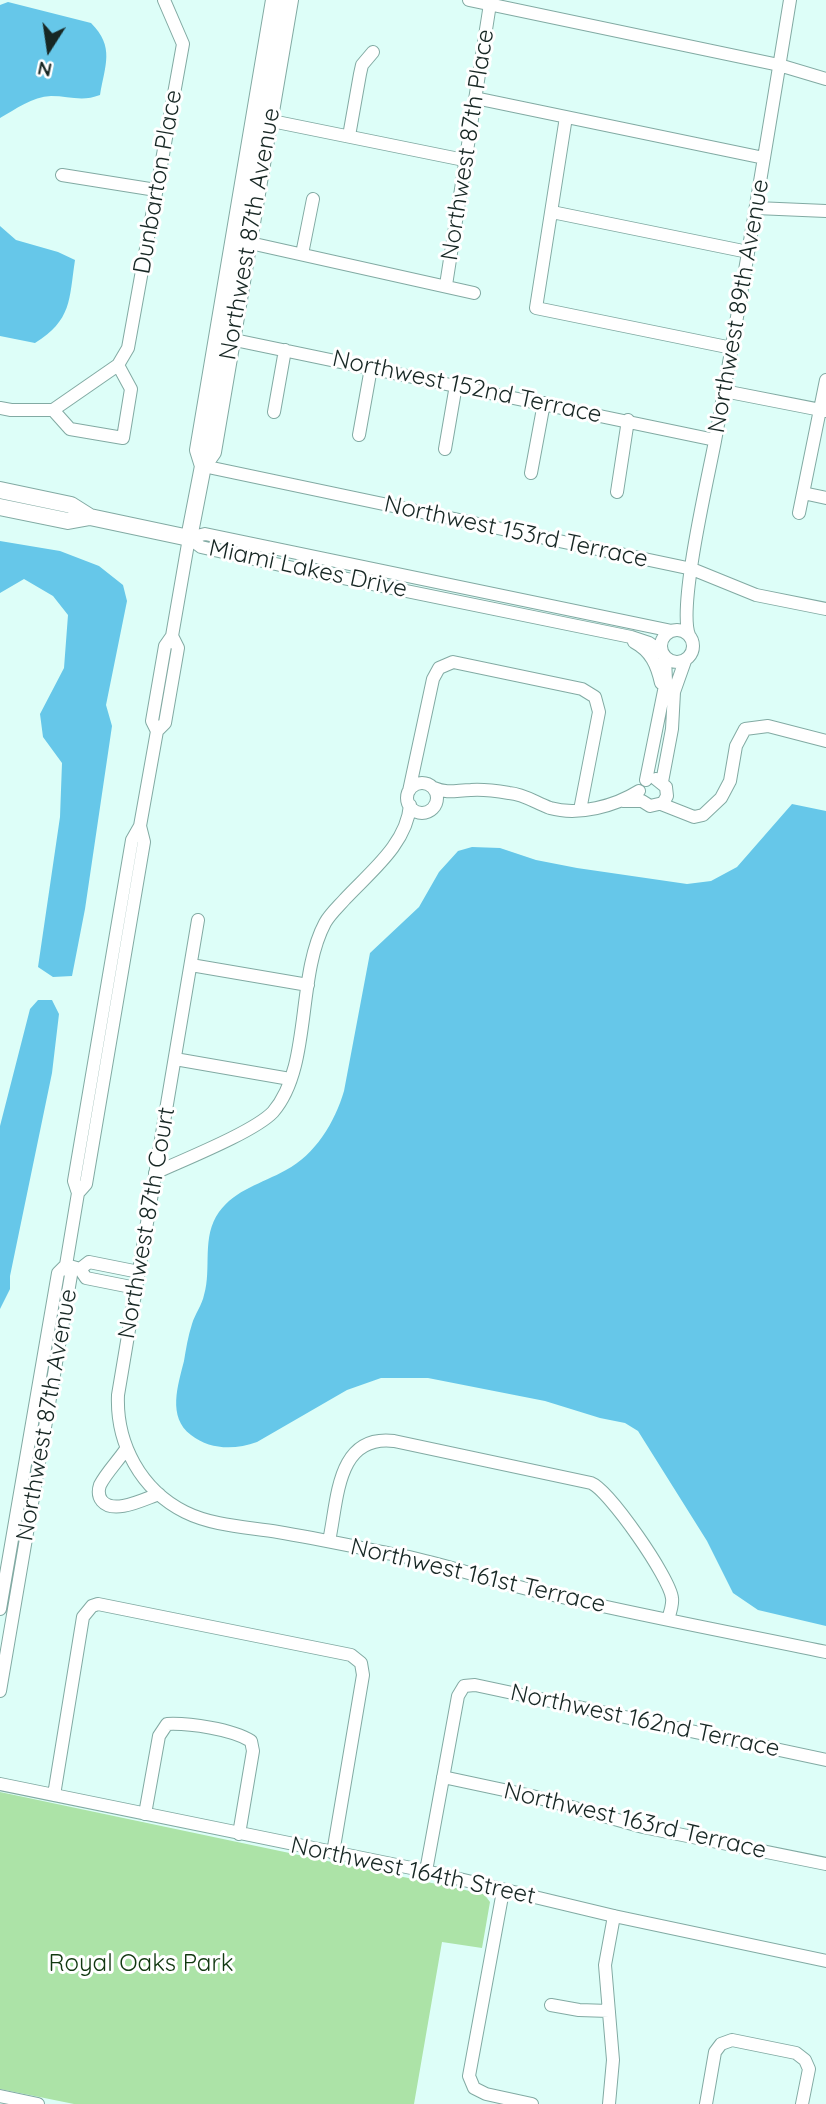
<!DOCTYPE html>
<style>
body{margin:0}
#map{position:relative;width:826px;height:2104px;overflow:hidden;background:#ddfef8;font-family:Quicksand,sans-serif}
canvas{display:block}
.north{position:absolute;left:14px;top:14px;width:70px;height:70px;-webkit-text-stroke:5px #fff;paint-order:stroke;rotate:192deg;font-size:19px;font-weight:700;line-height:28px;text-align:center;color:#172724}
.north::after{content:'';display:block;margin:auto;width:24px;height:32px;background:#172724;clip-path:polygon(50% 0,100% 100%,50% 72%,0 100%)}
</style>
<div id="map">
<canvas width="826" height="2104"></canvas>
<div class="north">N</div>
</div>
<script>
const ctx = document.querySelector('canvas').getContext('2d');
ctx.lineJoin = 'round';
function paint(path, color) {
  ctx.fillStyle = color;
  ctx.fill(path, 'evenodd');
}
function stroke(path, color, width, dash) {
  ctx.strokeStyle = color;
  ctx.lineWidth = width;
  ctx.lineCap = dash ? 'butt' : 'round';
  ctx.setLineDash(dash || []);
  ctx.stroke(path);
}
function label(font, color, halo, rows, align = 'center') {
  ctx.font = font + ' Quicksand,sans-serif';
  ctx.lineWidth = 6;
  ctx.setLineDash([]);
  ctx.textBaseline = 'middle';
  ctx.strokeStyle = halo;
  ctx.fillStyle = color;
  for (const [text, x, y, turn = 0] of rows) {
    ctx.save();
    ctx.translate(x, y);
    ctx.rotate((+turn || 0) * Math.PI / 180);
    ctx.textAlign = isNaN(turn) ? turn : align;
    if (halo) ctx.strokeText(text, 0, 0);
    ctx.fillText(text, 0, 0);
    ctx.restore();
  }
}
const green = new Path2D(`
 M 0,1792 L 484,1894 L 490,1902 L 482,1948 L 442,1942 L 414,2104 L 74,2104 L 0,2089 Z`);
const water = new Path2D(`
 M 8,2 L 91,23 C 115,47 105,65 100,95 C 82,102 69,96 51,96 C 32,97 16,109 0,118 L 0,5 Z
 M 0,226 L 16,240 L 58,252 L 75,260 C 69,300 72,320 35,343 L 0,336 Z
 M 0,541 L 60,551 L 99,566 L 123,585 L 127,601 L 106,705 L 112,726 L 85,909 L 72,976 L 53,977 L 38,967 L 60,817 L 62,763 L 43,737 L 40,714 L 64,668 L 68,615 L 53,596 L 24,579 L 0,593 Z
 M 792,804 L 826,811 L 826,1626 L 758,1610 L 733,1593 L 707,1541 L 638,1431 L 625,1423 L 600,1418 L 545,1401 L 428,1378 L 381,1378 L 347,1390 L 257,1442 C 235,1450 210,1450 191,1435 C 167,1417 178,1385 184,1361 C 186,1349 188,1336 192,1324 C 195,1314 202,1305 204,1295 C 212,1268 201,1237 219,1212 C 236,1189 261,1184 286,1170 C 315,1155 335,1122 344,1091 L 370,953 L 419,907 L 439,872 L 458,851 L 472,847 L 500,848 L 536,860 L 577,868 L 687,884 L 711,881 L 737,867 Z
 M 38,1000 L 52,1000 L 59,1014 L 52,1073 L 10,1276 L 10,1289 L 0,1309 L 0,1126 L 30,1009 Z`);
const minor = new Path2D(`
 M 469,0 L 779,65 L 826,79
 M 475,98 L 764,158
 M 566,117 L 536,308 L 732,348
 M 262,119 L 464,160
 M 349,136 L 360,74 L 362,65 L 373,52
 M 62,175 L 156,190
 M 756,208 L 826,211
 M 552,212 L 748,252
 M 241,241 L 474,293
 M 302,254 L 313,199
 M 446,285 L 490,4
 M 225,338 L 715,440
 M 724,391 L 826,411
 M 0,408 L 11,410 L 53,410
 M 53,410 L 118,365 L 128,348 L 183,44 L 164,0
 M 53,410 L 70,429 L 123,438 L 131,389 L 118,365
 M 274,412 L 285,350
 M 359,435 L 371,368
 M 445,449 L 456,385
 M 203,466 L 692,569 L 756,595 L 826,609
 M 531,473 L 544,403
 M 617,492 L 628,420
 M 803,493 L 826,498
 M 799,513 L 826,380
 M 189,538 L 205,534 L 672,631
 M 189,538 L 201,547 L 289,567 L 631,637 L 649,643 L 662,652
 M661 646a16 16 0 1 1 32 0a16 16 0 1 1-32 0Z
 M 689,635 C 678,606 708,478 715,441 C 742,294 766,147 790,0
 M 634,642 C 651,651 657,665 661,683
 M 157,731 L 165,723 L 178,648 L 172,636
 M 646,780 L 666,681 L 665,658
 M 662,782 L 672,729 L 674,692 L 685,661
 M407 798a15 15 0 1 1 30 0a15 15 0 1 1-30 0Z
 M 434,788 C 448,794 457,790 471,790 C 484,789 497,791 509,793 C 524,794 536,803 550,808 C 579,816 615,806 639,791
 M 409,791 L 433,679 L 439,668 L 453,662 L 582,689 L 595,697 L 599,712 L 580,810
 M 623,801 L 642,801 L 650,806 L 663,803 L 667,796 L 666,787 L 656,779
 M 661,804 L 694,817 L 703,815 L 721,798 L 730,781 L 736,746 L 745,729 L 768,726 L 826,741
 M 198,920 L 118,1395 C 116,1444 141,1490 185,1512 C 213,1526 248,1527 278,1532 C 320,1539 361,1548 403,1556 C 448,1565 491,1581 536,1591 C 632,1614 729,1632 826,1652
 M 191,965 L 308,985
 M 175,1059 L 290,1079
 M 155,1173 C 183,1160 254,1132 273,1112 C 312,1067 296,977 325,923 C 330,914 338,907 345,899 C 370,872 407,844 410,805
 M 78,1193 L 86,1184 L 144,842 L 140,826
 M 66,1265 L 80,1269 L 86,1278 L 136,1288
 M 80,1269 L 89,1262 L 139,1272
 M 126,1449 C 118,1461 106,1473 100,1485 C 98,1491 98,1496 102,1501 C 114,1515 144,1499 159,1494
 M 329,1541 C 338,1500 336,1434 394,1441 L 591,1483 C 609,1490 670,1578 672,1598 C 673,1605 670,1613 668,1619
 M 0,1609 L 58,1273 L 66,1265
 M 0,1691 L 71,1275 L 66,1265 L 78,1193 L 74,1181 L 132,840 L 140,826 L 157,731 L 152,721 L 165,646 L 172,636 L 189,538
 M 443,1777 L 532,1796 L 643,1827 L 826,1864
 M 0,1784 L 426,1871 L 614,1916 L 826,1961
 M 54,1795 L 83,1617 L 92,1606 L 98,1604 L 351,1655 L 361,1663 L 363,1675 L 333,1853
 M 145,1814 L 159,1736 L 167,1724 C 189,1723 232,1729 251,1741 L 253,1751 L 239,1834
 M 426,1871 L 458,1696 L 464,1686 L 475,1685 L 826,1760
 M 503,1891 L 469,2076 L 474,2088 L 486,2094 L 532,2104
 M 551,2005 L 579,2010 L 609,2011
 M 0,2096 L 38,2104
 M 609,2104 L 613,2060 L 605,1965 L 614,1916
 M 706,2104 L 715,2052 L 721,2044 L 732,2040 L 796,2053 L 805,2060 L 809,2069 L 802,2104`);
const major = new Path2D(`
 M 203,466 L 198,450 L 274,0
 M 0,490 L 71,505 L 90,517 L 189,538 L 203,466 L 213,452 L 290,0
 M 0,507 L 68,521 L 90,517`);
const streetNames = [
 ["Northwest 87th Place",468,145,-81],
 ["Dunbarton Place",158,182,-80],
 ["Northwest 87th Avenue",250,234,-80],
 ["Northwest 89th Avenue",739,306,-80],
 ["Northwest 152nd Terrace",467,387,12],
 ["Northwest 153rd Terrace",516,532,12],
 ["Miami Lakes Drive",308,569,12],
 ["Northwest 87th Court",147,1223,-80],
 ["Northwest 87th Avenue",47,1415,-80],
 ["Northwest 161st Terrace",478,1576,13],
 ["Northwest 162nd Terrace",645,1721,12],
 ["Northwest 163rd Terrace",635,1821,13],
 ["Northwest 164th Street",413,1871,12]
];
const parkNames = [
 ["Royal Oaks Park",141,1964]
];
paint(green, '#ace3a7');
paint(water, '#66c7e9');
stroke(minor, '#82aaa3', 14);
stroke(major, '#82aaa3', 18);
stroke(minor, '#fff', 12);
stroke(major, '#fff', 16);
label('24px', '#172724', '#fff', streetNames);
label('24px', '#113810', '#fff', parkNames);
</script>
